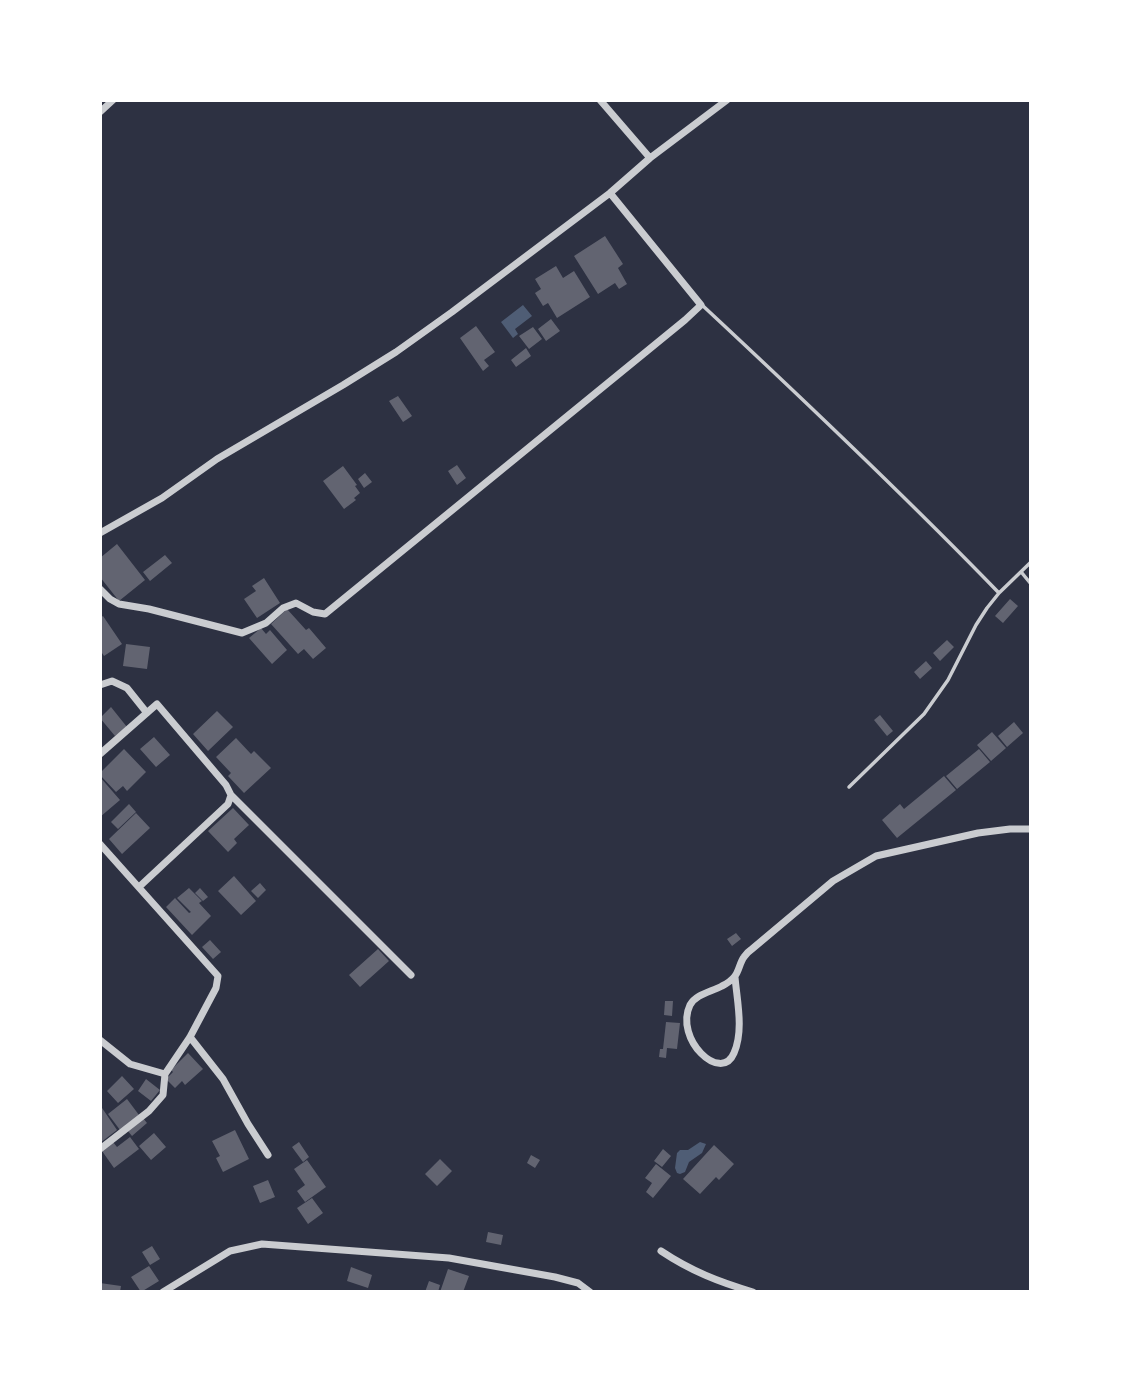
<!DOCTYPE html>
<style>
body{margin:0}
#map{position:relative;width:1131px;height:1392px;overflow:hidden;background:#2d3142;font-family:Mulish,sans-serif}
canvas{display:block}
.frame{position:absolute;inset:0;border:102px solid #fff;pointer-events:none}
</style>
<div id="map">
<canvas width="1131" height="1392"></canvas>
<div class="frame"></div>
</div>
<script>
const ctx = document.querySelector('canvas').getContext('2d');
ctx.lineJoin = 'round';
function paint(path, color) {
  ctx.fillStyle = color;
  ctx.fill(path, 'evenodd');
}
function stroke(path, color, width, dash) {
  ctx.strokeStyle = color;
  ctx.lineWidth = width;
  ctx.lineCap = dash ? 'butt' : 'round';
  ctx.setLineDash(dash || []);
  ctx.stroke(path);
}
const water = new Path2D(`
 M 523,305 L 532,316 L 515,329 L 518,334 L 513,338 L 501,322 Z
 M 700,1142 L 706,1144 L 702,1153 L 689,1162 L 685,1172 L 680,1174 L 677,1173 L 675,1168 L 677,1153 L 680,1150 L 688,1150 Z`);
const building = new Path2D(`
 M 605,236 L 623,264 L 618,268 L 627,284 L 619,289 L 615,283 L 598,294 L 574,256 Z
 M 556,266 L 563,278 L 574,271 L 590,297 L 557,318 L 548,303 L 543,306 L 535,293 L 541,289 L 535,279 Z
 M 551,319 L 560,331 L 546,341 L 538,329 Z
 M 476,326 L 495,352 L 484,360 L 489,366 L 483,371 L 460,338 Z
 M 533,327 L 542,339 L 529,349 L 519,336 Z
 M 526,348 L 531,356 L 516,367 L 511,360 Z
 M 398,396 L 412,416 L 403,422 L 389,401 Z
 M 457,465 L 466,478 L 457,485 L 448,471 Z
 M 343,466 L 357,485 L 355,486 L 360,493 L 354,498 L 356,500 L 344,509 L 323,481 Z
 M 365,473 L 372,482 L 364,488 L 358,479 Z
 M 117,544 L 145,580 L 119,601 L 100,577 L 100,558 Z
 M 165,555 L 172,563 L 150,581 L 143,572 Z
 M 264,578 L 280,603 L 257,618 L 244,599 L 256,591 L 252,586 Z
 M 1010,599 L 1018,606 L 1003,623 L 995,616 Z
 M 287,609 L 306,630 L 309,628 L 326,648 L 313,659 L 304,649 L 298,654 L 271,624 Z
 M 103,616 L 122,644 L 104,656 L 100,650 L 100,618 Z
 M 261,628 L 266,634 L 270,630 L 287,650 L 272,664 L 249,638 Z
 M 947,640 L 954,647 L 940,661 L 933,653 Z
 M 126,644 L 150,647 L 147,669 L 123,666 Z
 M 926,661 L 932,668 L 920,679 L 914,672 Z
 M 111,707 L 127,727 L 115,736 L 100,718 Z
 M 217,711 L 233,727 L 208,751 L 193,734 Z
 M 880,715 L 893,731 L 887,736 L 874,720 Z
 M 1014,722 L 1023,733 L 1007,747 L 998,736 Z
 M 992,732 L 1006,748 L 991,761 L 977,745 Z
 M 154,737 L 170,755 L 156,767 L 140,749 Z
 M 236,738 L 251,754 L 254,751 L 271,768 L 244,793 L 228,776 L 231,773 L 216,757 Z
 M 124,749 L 146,772 L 127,791 L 123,786 L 116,792 L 100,775 L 100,773 Z
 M 979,749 L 990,762 L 957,789 L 946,776 Z
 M 944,776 L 956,790 L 897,838 L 882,820 L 900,804 L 904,809 Z
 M 100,777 L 120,800 L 100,817 Z
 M 129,804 L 136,812 L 118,829 L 111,822 Z
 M 233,808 L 249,825 L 234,839 L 237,843 L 228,852 L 208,831 Z
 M 136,813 L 150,828 L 122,854 L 109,839 Z
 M 234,876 L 256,901 L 241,915 L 218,891 Z
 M 260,883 L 266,890 L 258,898 L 251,891 Z
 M 189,888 L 202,901 L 199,903 L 211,916 L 192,935 L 166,907 L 175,898 L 189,913 L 191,912 L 177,898 Z
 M 200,888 L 208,897 L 203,901 L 195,893 Z
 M 736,933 L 741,939 L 732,946 L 727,939 Z
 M 210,940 L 221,952 L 213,959 L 202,947 Z
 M 378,949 L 389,961 L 360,987 L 349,975 Z
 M 665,1001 L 673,1001 L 672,1016 L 664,1015 Z
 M 666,1022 L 680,1023 L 677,1049 L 667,1048 L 666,1058 L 659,1057 L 660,1049 L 663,1049 Z
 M 188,1053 L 203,1069 L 185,1085 L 182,1081 L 175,1088 L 166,1079 L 173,1072 L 171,1070 Z
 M 122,1076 L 134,1089 L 118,1103 L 107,1091 Z
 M 146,1079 L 160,1090 L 151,1101 L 138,1091 Z
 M 127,1099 L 139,1115 L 120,1130 L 108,1114 Z
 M 100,1105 L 117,1130 L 100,1143 Z
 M 143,1118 L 147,1123 L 132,1136 L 127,1130 Z
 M 235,1130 L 249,1159 L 223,1172 L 216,1158 L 220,1156 L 212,1141 Z
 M 154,1133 L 166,1147 L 151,1160 L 139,1146 Z
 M 130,1137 L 139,1149 L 114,1168 L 102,1151 L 113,1142 L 117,1147 Z
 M 299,1142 L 309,1157 L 303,1162 L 292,1147 Z
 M 714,1145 L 734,1164 L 719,1180 L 716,1177 L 700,1194 L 683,1179 Z
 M 663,1149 L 671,1156 L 662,1167 L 654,1161 Z
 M 531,1155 L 540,1160 L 535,1168 L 527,1163 Z
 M 440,1159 L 452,1171 L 437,1186 L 425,1174 Z
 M 307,1160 L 326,1187 L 305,1202 L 297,1191 L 305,1185 L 294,1169 Z
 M 656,1164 L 671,1176 L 653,1198 L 646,1192 L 652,1183 L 645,1178 Z
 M 268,1180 L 275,1197 L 260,1203 L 253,1186 Z
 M 312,1198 L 323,1213 L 308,1224 L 297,1208 Z
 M 488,1232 L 503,1235 L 501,1245 L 486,1242 Z
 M 152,1246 L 160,1259 L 150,1265 L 142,1252 Z
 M 149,1266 L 159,1281 L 141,1292 L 131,1277 Z
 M 351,1267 L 372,1275 L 368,1288 L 347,1281 Z
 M 448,1269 L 469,1276 L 463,1292 L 440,1292 Z
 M 429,1281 L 440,1285 L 438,1292 L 425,1292 Z
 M 100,1283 L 121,1286 L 120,1292 L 100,1292 Z`);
const service = new Path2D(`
 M 702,305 C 803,399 903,494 999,593
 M 1022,573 L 1031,584
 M 849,787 L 924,714 L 948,680 L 976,625 L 987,608 L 999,593 L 1031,562`);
const minor = new Path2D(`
 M 600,100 L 650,158
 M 100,112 L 113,100
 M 100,533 L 162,498 L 217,459 L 343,385 L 396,352 L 452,312 L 610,193 L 650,158 L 727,100
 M 100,589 L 110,599 L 119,604 L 149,609 L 242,633 L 266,623 L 283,608 L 296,603 L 313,612 L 325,614 L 685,320 L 701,305 L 610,193
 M 100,685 L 112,681 L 127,688 L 147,713
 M 100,754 L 157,704 L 226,785 L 231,795 L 228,804 L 139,887
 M 231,795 L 411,975
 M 100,844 L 218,976 L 216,988 L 190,1037 L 165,1074 L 163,1095 L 149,1111 L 100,1149
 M 735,977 C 737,1001 744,1030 734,1053 C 721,1084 674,1039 690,1005 C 696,994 711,992 722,986 C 726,984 732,980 735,976 C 739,971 740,962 744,957 C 746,954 749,951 752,949 L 833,881 L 876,856 L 978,833 L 1010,829 L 1031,829
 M 190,1037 L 223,1079 L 248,1124 L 268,1155
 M 100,1040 L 130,1064 L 165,1074
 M 661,1251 C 691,1271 719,1282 753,1292
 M 163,1292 L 230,1251 L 262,1244 L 449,1258 L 555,1277 L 578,1283 L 590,1292`);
paint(water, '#4f5d75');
paint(building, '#626471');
stroke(service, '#caccd0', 3.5);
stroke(minor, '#caccd0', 7);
</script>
